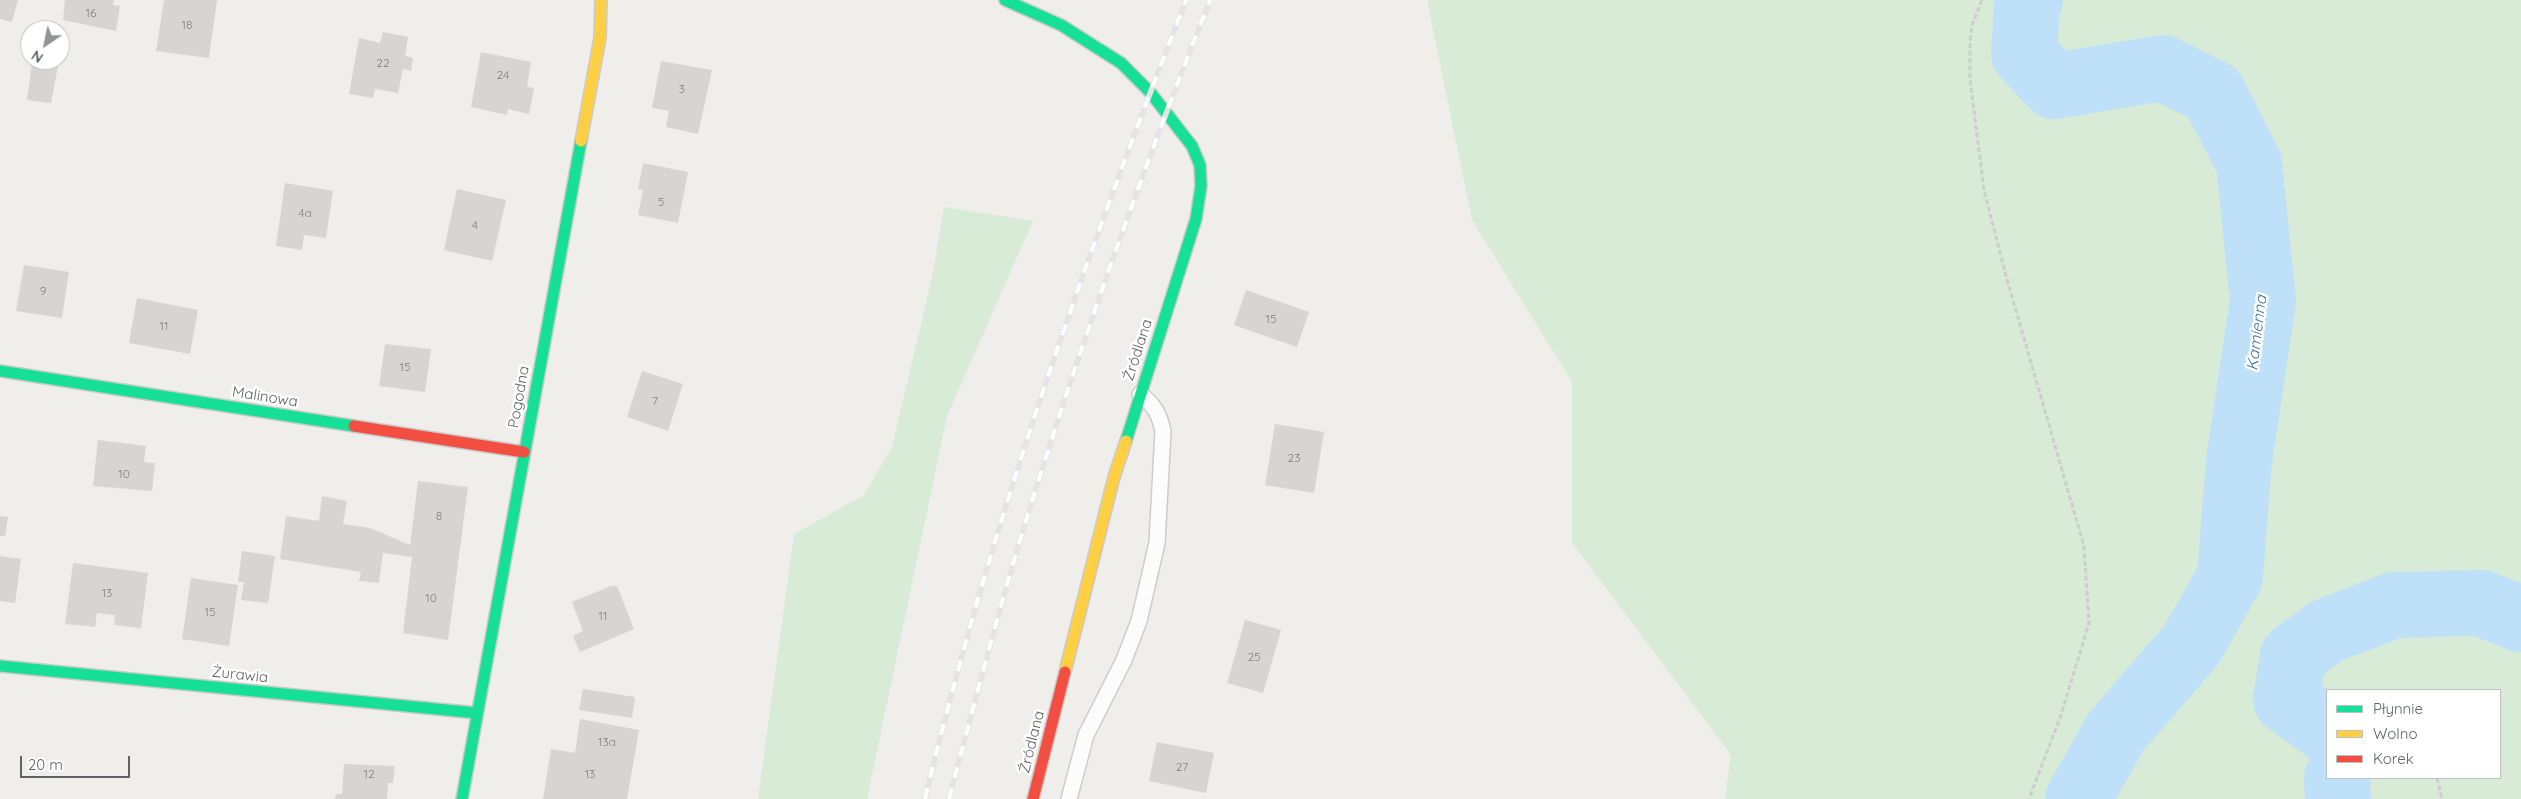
<!DOCTYPE html>
<meta charset="utf-8">
<style>
body{margin:0}
#map{position:relative;width:2521px;height:799px;overflow:hidden;background:#efeeea;font-family:Quicksand,sans-serif}
canvas{display:block}
.legend{position:absolute;left:2326px;top:689px;width:175px;height:90px;box-sizing:border-box;background:#fff;border:1px solid #bfc1c3;margin:0;padding:6px 9px;list-style:none;font-size:15px;color:#5f6368}
.legend li{display:flex;align-items:center;gap:10px;height:25px}
.legend b{width:25px;border:1px solid #bfc1c3}
.north{position:absolute;left:20px;top:20px;width:50px;height:50px;box-sizing:border-box;background:#fff;border:1px solid #bfc1c3;border-radius:50%;rotate:214deg;font-size:14px;font-weight:700;line-height:20px;text-align:center;color:#5f6368}
.north::after{content:'';display:block;margin:auto;width:18px;height:22px;background:#919496;clip-path:polygon(50% 0,100% 100%,50% 72%,0 100%)}
.scale{position:absolute;left:20px;top:756px;width:110px;height:22px;box-sizing:border-box;border:2px solid #5f6368;border-top:0;padding-left:6px;font-size:15px;line-height:18px;white-space:nowrap;color:#5f6368;-webkit-text-stroke:4px #fff;paint-order:stroke}
</style>
<div id="map">
<canvas width="2521" height="799"></canvas>
<ul class="legend">
<li><b style="height:6px;background:#16e098"></b>Płynnie</li>
<li><b style="height:6px;background:#ffcf43"></b>Wolno</li>
<li><b style="height:6px;background:#f24e42"></b>Korek</li>
</ul>
<div class="north">N</div>
<div class="scale">20 m</div>
</div>
<script>
const ctx = document.querySelector('canvas').getContext('2d');
ctx.lineJoin = 'round';
function paint(path, color) {
  ctx.fillStyle = color;
  ctx.fill(path, 'evenodd');
}
function stroke(path, color, width, dash) {
  ctx.strokeStyle = color;
  ctx.lineWidth = width;
  ctx.lineCap = dash ? 'butt' : 'round';
  ctx.setLineDash(dash || []);
  ctx.stroke(path);
}
function label(font, color, halo, rows, align = 'center') {
  ctx.font = font + ' Quicksand,sans-serif';
  ctx.lineWidth = 5;
  ctx.setLineDash([]);
  ctx.textBaseline = 'middle';
  ctx.strokeStyle = halo;
  ctx.fillStyle = color;
  for (const [text, x, y, turn = 0] of rows) {
    ctx.save();
    ctx.translate(x, y);
    ctx.rotate((+turn || 0) * Math.PI / 180);
    ctx.textAlign = isNaN(turn) ? turn : align;
    if (halo) ctx.strokeText(text, 0, 0);
    ctx.fillText(text, 0, 0);
    ctx.restore();
  }
}
const green = new Path2D(`
 M 1427,0 L 2521,0 L 2521,799 L 1725,799 L 1731,755 L 1572,543 L 1572,382 L 1472,220 ZM 2327,690 L 2500,690 L 2500,778 L 2327,778 Z
 M 944,207 L 1033,221 L 947,416 L 867,799 L 758,799 L 794,534 L 864,495 L 892,447 L 933,273 Z`);
const river = new Path2D(`
 M 2030,0 L 2027,4 L 2024,54 L 2054,86 L 2163,68 L 2213,93 L 2249,163 L 2263,301 L 2239,461 L 2230,577 L 2192,644 L 2116,732 L 2078,799
 M 2327,730 L 2286,700 L 2293,656 L 2327,631 L 2394,605 L 2481,603 L 2521,619
 M 2337,778 L 2338,799`);
const building = new Path2D(`
 M 0,0 L 18,0 L 12,22 L 0,19 Z
 M 65,0 L 114,0 L 113,5 L 120,6 L 116,31 L 63,20 Z
 M 164,0 L 217,0 L 209,58 L 156,51 Z
 M 383,32 L 408,37 L 405,56 L 413,58 L 411,71 L 403,69 L 398,93 L 375,89 L 373,98 L 349,94 L 359,38 L 380,43 Z
 M 481,52 L 531,62 L 527,87 L 534,88 L 529,114 L 508,109 L 507,115 L 471,107 Z
 M 661,61 L 712,70 L 698,134 L 666,127 L 669,111 L 652,108 Z
 M 32,62 L 58,66 L 51,103 L 27,100 Z
 M 643,163 L 688,172 L 678,223 L 638,215 L 643,190 L 638,189 Z
 M 285,183 L 333,191 L 326,238 L 304,235 L 302,250 L 276,246 Z
 M 457,189 L 506,200 L 492,261 L 444,250 Z
 M 24,265 L 69,272 L 62,318 L 16,311 Z
 M 1246,290 L 1309,312 L 1297,347 L 1234,325 Z
 M 137,298 L 198,310 L 190,354 L 129,343 Z
 M 385,344 L 431,349 L 425,392 L 379,386 Z
 M 642,371 L 683,384 L 668,431 L 627,417 Z
 M 1275,424 L 1324,432 L 1314,493 L 1265,485 Z
 M 98,440 L 146,446 L 144,462 L 155,463 L 152,491 L 93,486 Z
 M 418,481 L 468,487 L 448,640 L 403,633 L 412,557 L 383,553 L 379,583 L 359,581 L 361,572 L 280,559 L 286,516 L 319,521 L 322,496 L 347,501 L 343,524 L 370,528 L 410,545 Z
 M 0,516 L 8,517 L 5,536 L 0,536 Z
 M 242,551 L 275,556 L 268,603 L 241,600 L 244,582 L 238,582 Z
 M 0,556 L 21,559 L 15,603 L 0,601 Z
 M 73,563 L 148,573 L 141,628 L 114,625 L 115,615 L 97,613 L 95,627 L 65,624 Z
 M 191,578 L 238,585 L 229,646 L 182,639 Z
 M 611,586 L 617,586 L 634,629 L 580,652 L 573,636 L 583,631 L 572,602 Z
 M 1245,620 L 1281,630 L 1263,693 L 1227,683 Z
 M 583,689 L 635,697 L 632,718 L 579,710 Z
 M 580,719 L 639,730 L 627,799 L 543,799 L 551,749 L 575,753 Z
 M 1157,742 L 1214,753 L 1206,793 L 1149,781 Z
 M 344,764 L 395,766 L 393,783 L 388,783 L 387,799 L 335,799 L 336,794 L 342,794 Z`);
const path = new Path2D(`
 M 1982,0 L 1972,25 L 1970,41 L 1970,79 L 1984,190 L 2006,276 L 2084,546 L 2089,623 L 2061,715 L 2029,799
 M 2437,778 L 2442,799`);
const lane = new Path2D(`
 M 1069,799 L 1086,735 L 1124,660 L 1139,621 L 1157,543 L 1163,431 C 1159,413 1154,405 1140,394`);
const fast = new Path2D(`
 M 1005,0 L 1061,25 L 1121,63 L 1150,92 L 1192,146 L 1200,165 L 1201,186 L 1196,219 L 1126,441
 M 0,371 L 354,426
 M 0,666 L 477,713
 M 462,799 L 581,141`);
const slow = new Path2D(`
 M 581,141 L 600,38 L 601,0
 M 1065,672 L 1114,477 L 1126,441`);
const jam = new Path2D(`
 M 354,426 L 524,452
 M 1033,799 L 1065,672`);
const rail = new Path2D(`
 M 925,799 C 990,527 1084,261 1186,0
 M 949,799 C 974,704 999,608 1028,514 C 1082,340 1143,169 1210,0`);
const numberNames = [
 ["16",91,13],
 ["18",187,25],
 ["22",383,63],
 ["24",503,75],
 ["3",682,89],
 ["5",661,202],
 ["4a",305,213],
 ["4",475,225],
 ["9",43,291],
 ["15",1271,319],
 ["11",164,326],
 ["15",405,367],
 ["7",655,401],
 ["23",1294,458],
 ["10",124,474],
 ["8",439,516],
 ["13",107,593],
 ["10",431,598],
 ["15",210,612],
 ["11",603,616],
 ["25",1254,657],
 ["13a",607,742],
 ["27",1182,767],
 ["12",369,774],
 ["13",590,774]
];
const streetNames = [
 ["Źródlana",1138,350,-72],
 ["Malinowa",265,397,9],
 ["Pogodna",519,397,-80],
 ["Żurawia",240,675,6],
 ["Źródlana",1032,742,-76]
];
const waterNames = [
 ["Kamienna",2257,333,-83]
];
paint(green, '#d8ebd6');
stroke(river, '#bfe0f9', 66);
paint(building, '#d6d5d3');
stroke(lane, '#cbcccc', 18);
stroke(fast, '#cacacb', 14);
stroke(slow, '#cacacb', 14);
stroke(jam, '#cacacb', 14);
stroke(path, '#cacfcc', 3, [5, 2.5]);
stroke(lane, '#fdfcfc', 15);
stroke(fast, '#16e098', 11);
stroke(slow, '#ffcf43', 11);
stroke(jam, '#f24e42', 11);
stroke(rail, '#e4e4e4', 5.5);
stroke(rail, '#fff', 4, [11]);
label('12px', '#7e8184', null, numberNames);
label('15px', '#5f6368', '#fff', streetNames);
label('italic 16px', '#4174aa', '#fff', waterNames);
</script>
